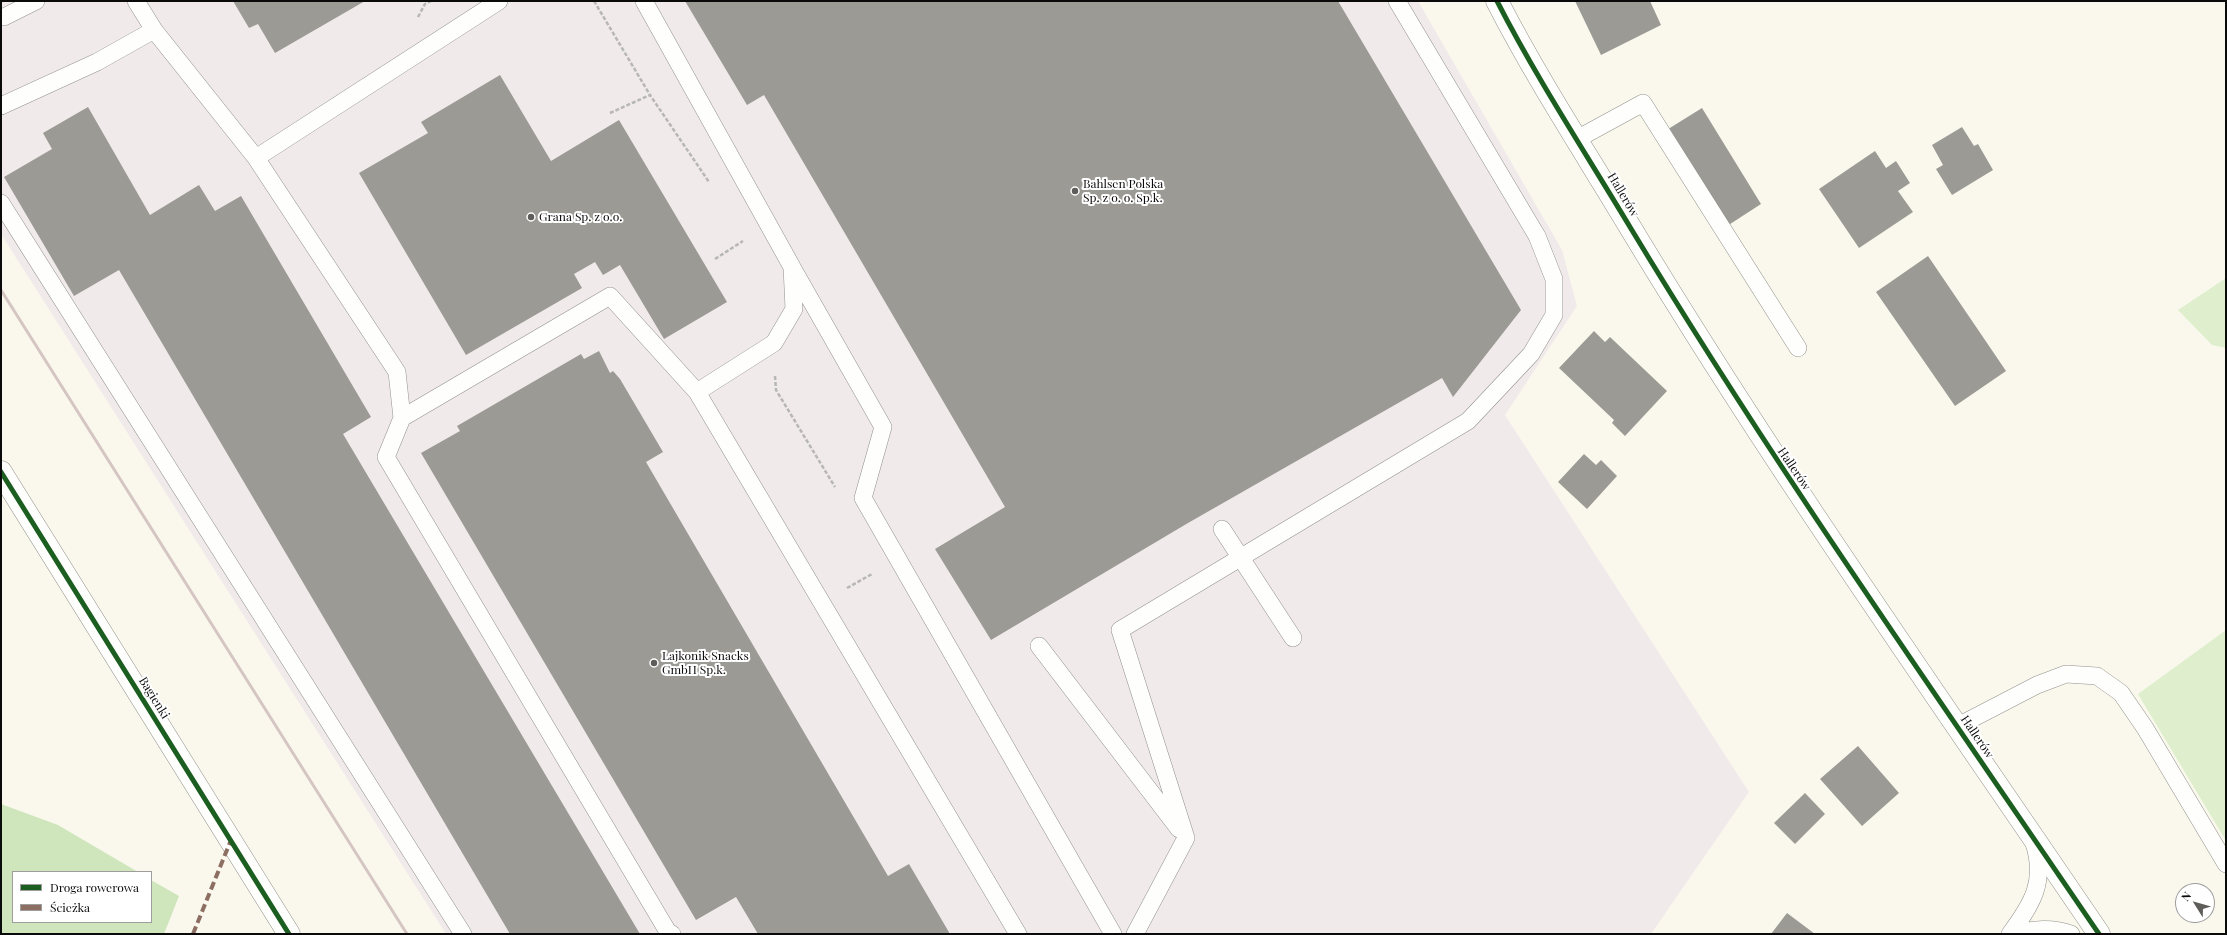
<!DOCTYPE html>
<meta charset="utf-8">
<style>
body{margin:0}
#map{position:relative;width:2227px;height:935px;overflow:hidden;background:#faf8ed;font-family:"Playfair Display",serif}
canvas{display:block}
.frame{position:absolute;inset:0;border:2px solid #0a0a0a;pointer-events:none}
.legend{position:absolute;left:12px;top:871px;width:140px;height:52px;box-sizing:border-box;background:#fff;border:1px solid #9d9d9d;margin:0;padding:5px 7px;list-style:none;font-size:12px;color:#0a0a0a}
.legend li{display:flex;align-items:center;gap:8px;height:20px}
.legend b{width:20px;border:1px solid #9d9d9d}
.north{position:absolute;left:2175px;top:883px;width:40px;height:40px;box-sizing:border-box;background:#fff;border:1px solid #9d9d9d;border-radius:50%;rotate:307deg;font-size:11px;font-weight:700;line-height:16px;text-align:center;color:#0a0a0a}
.north::after{content:'';display:block;margin:auto;width:14px;height:18px;background:#5e5d59;clip-path:polygon(50% 0,100% 100%,50% 72%,0 100%)}
</style>
<div id="map">
<canvas width="2227" height="935"></canvas>
<div class="frame"></div>
<ul class="legend">
<li><b style="height:5px;background:#1b5e20"></b>Droga rowerowa</li>
<li><b style="height:5px;background:#8d6e63"></b>Ścieżka</li>
</ul>
<div class="north">N</div>
</div>
<script>
const ctx = document.querySelector('canvas').getContext('2d');
ctx.lineJoin = 'round';
function paint(path, color) {
  ctx.fillStyle = color;
  ctx.fill(path, 'evenodd');
}
function stroke(path, color, width, dash) {
  ctx.strokeStyle = color;
  ctx.lineWidth = width;
  ctx.lineCap = dash ? 'butt' : 'round';
  ctx.setLineDash(dash || []);
  ctx.stroke(path);
}
function label(font, color, halo, rows, align = 'center') {
  ctx.font = font + ' "Playfair Display",serif';
  ctx.lineWidth = 4;
  ctx.setLineDash([]);
  ctx.textBaseline = 'middle';
  ctx.strokeStyle = halo;
  ctx.fillStyle = color;
  for (const [text, x, y, turn = 0] of rows) {
    ctx.save();
    ctx.translate(x, y);
    ctx.rotate((+turn || 0) * Math.PI / 180);
    ctx.textAlign = isNaN(turn) ? turn : align;
    if (halo) ctx.strokeText(text, 0, 0);
    ctx.fillText(text, 0, 0);
    ctx.restore();
  }
}
const industrial = new Path2D(`
 M 1,1 L 1418,1 L 1562,250 L 1577,306 L 1505,415 L 1749,792 L 1651,934 L 446,934 L 1,234 Z`);
const green = new Path2D(`
 M 2226,278 L 2226,348 L 2212,345 L 2178,310 Z
 M 2226,630 L 2226,841 L 2138,694 Z`);
const forest = new Path2D(`
 M 1,804 L 58,825 L 138,872 L 13,872 L 13,922 L 151,922 L 151,880 L 179,896 L 164,934 L 1,934 Z`);
const building = new Path2D(`
 M 233,1 L 365,1 L 275,53 L 258,24 L 249,28 Z
 M 685,1 L 1338,1 L 1521,310 L 1453,397 L 1442,378 L 1188,523 L 991,640 L 935,549 L 1005,507 L 764,95 L 747,105 Z
 M 1575,1 L 1650,1 L 1661,25 L 1601,55 Z
 M 500,75 L 551,161 L 619,120 L 727,302 L 664,339 L 620,265 L 603,275 L 595,262 L 574,274 L 582,288 L 466,355 L 359,173 L 428,133 L 421,122 Z
 M 88,107 L 150,215 L 199,185 L 215,211 L 241,196 L 371,417 L 343,434 L 640,934 L 510,934 L 119,270 L 74,296 L 4,177 L 52,149 L 43,133 Z
 M 1702,108 L 1761,204 L 1724,228 L 1665,131 Z
 M 1962,127 L 1974,146 L 1978,144 L 1993,170 L 1952,195 L 1936,169 L 1943,165 L 1932,145 Z
 M 1875,151 L 1886,168 L 1896,161 L 1910,183 L 1898,191 L 1913,212 L 1859,248 L 1819,189 Z
 M 1928,256 L 2006,371 L 1955,406 L 1876,292 Z
 M 1594,331 L 1605,342 L 1610,337 L 1667,391 L 1625,436 L 1612,423 L 1614,420 L 1559,368 Z
 M 599,351 L 610,373 L 613,371 L 620,379 L 663,452 L 646,462 L 888,876 L 909,864 L 950,934 L 758,934 L 736,897 L 696,920 L 421,453 L 460,431 L 457,426 L 581,354 L 584,359 Z
 M 1584,454 L 1596,465 L 1601,460 L 1617,476 L 1587,509 L 1558,482 Z
 M 1858,746 L 1899,793 L 1862,826 L 1820,779 Z
 M 1805,793 L 1825,814 L 1795,844 L 1774,823 Z
 M 1787,913 L 1815,934 L 1771,934 Z`);
const path = new Path2D(`
 M 594,1 L 650,95
 M 418,17 L 425,4 L 431,1
 M 610,113 L 650,95 L 709,182
 M 715,259 L 743,241
 M 775,376 L 776,390 L 835,487
 M 847,588 L 872,574`);
const service = new Path2D(`
 M 136,1 L 154,30
 M 499,1 L 256,158 L 397,372 L 402,418 L 386,457 L 668,932 L 672,934
 M 644,1 L 792,267 L 794,309 L 774,343 L 697,392 L 1018,934
 M 4,17 L 36,1
 M 1,106 L 97,62 L 154,30 L 256,158
 M 1577,139 L 1643,103 L 1798,348
 M 1,203 L 463,934
 M 793,269 L 883,427 L 863,498 L 1113,934
 M 402,418 L 610,296 L 697,392
 M 1222,529 L 1293,638
 M 1039,646 L 1179,829
 M 1958,726 L 2037,685 L 2066,674 L 2097,676 L 2121,693 L 2145,728 L 2226,864
 M 1135,934 L 1186,838 L 1120,630 L 1468,421 L 1531,354 L 1554,315 L 1554,279 L 1537,236 L 1397,1
 M 2010,934 C 2033,903 2046,881 2034,843
 M 2014,934 C 2035,929 2051,927 2071,934`);
const minor = new Path2D(`
 M 1,472 L 289,934`);
const tertiary = new Path2D(`
 M 1497,1 C 1537,79 1585,152 1630,227 C 1776,469 1940,700 2099,934`);
const rail = new Path2D(`
 M 1,290 L 407,934`);
const quiet = new Path2D(`
 M 193,934 L 231,840`);
const cycleway = new Path2D(`
 M 1497,1 C 1537,79 1585,152 1630,227 C 1776,469 1940,700 2099,934
 M 1,472 L 289,934`);
const markers = [
 [1075,191,4,"#5e5d59"],
 [531,217,4,"#5e5d59"],
 [654,663,4,"#5e5d59"]
];
const poiNames = [
 ["Bahlsen Polska",1083,184],
 ["Sp. z o. o. Sp.k.",1083,198],
 ["Grana Sp. z o.o.",539,217],
 ["Lajkonik Snacks",662,656],
 ["GmbH Sp.k.",662,670]
];
const streetNames = [
 ["Hallerów",1623,195,59],
 ["Hallerów",1794,469,56],
 ["Bagienki",154,698,58],
 ["Hallerów",1977,737,56]
];
paint(industrial, '#f1eaeb');
paint(green, '#dfefce');
paint(forest, '#cfe6bc');
paint(building, '#9b9a94');
stroke(service, '#92918c', 18);
stroke(minor, '#92918c', 23);
stroke(tertiary, '#92918c', 23);
stroke(path, '#b7b7b5', 2.5, [4, 2]);
stroke(service, '#fefefc', 17);
stroke(minor, '#fefefc', 22);
stroke(tertiary, '#fefefc', 22);
stroke(rail, '#d5c6c3', 3);
stroke(quiet, '#8d6e63', 4, [8, 4]);
stroke(cycleway, '#1b5e20', 5);
for (const [x, y, r, color] of markers) {
  const dot = new Path2D();
  dot.arc(x, y, r, 0, 2 * Math.PI);
  ctx.fillStyle = color;
  ctx.fill(dot);
  stroke(dot, '#fff', 1.5);
}
label('12px', '#0a0a0a', '#fff', poiNames, 'left');
label('12px', '#0a0a0a', '#fff', streetNames);
</script>
